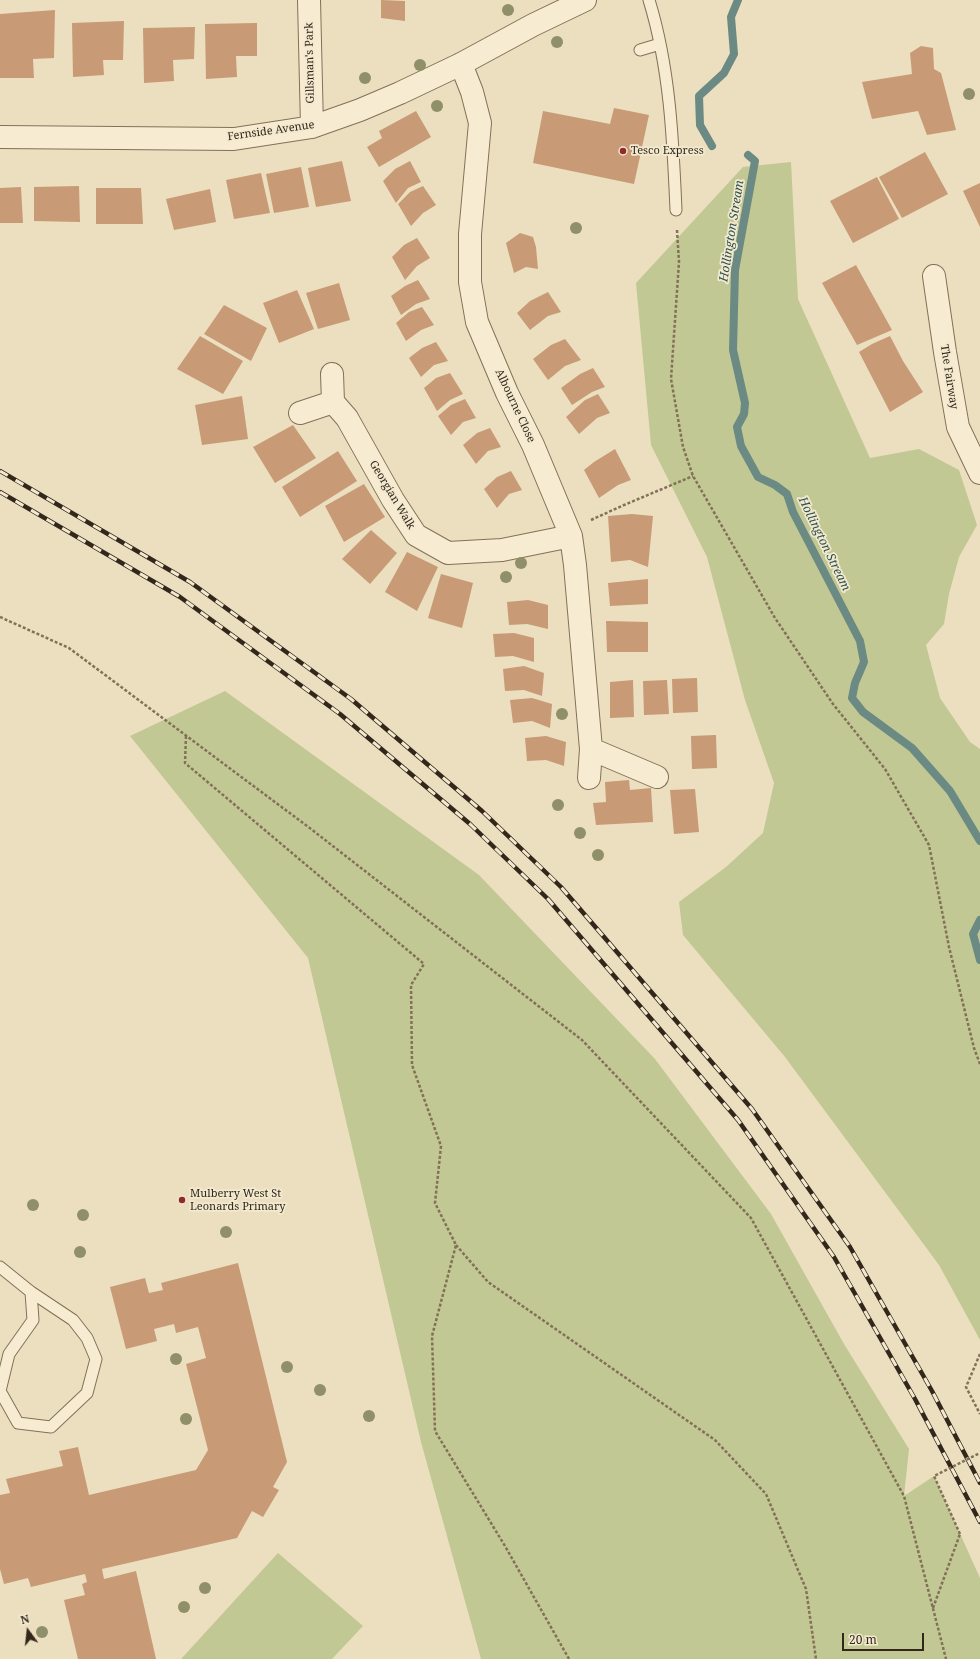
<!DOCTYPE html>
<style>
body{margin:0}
#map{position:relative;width:980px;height:1659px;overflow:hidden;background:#ebdfbf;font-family:"Noto Serif",serif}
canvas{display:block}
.north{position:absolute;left:8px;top:1611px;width:40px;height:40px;-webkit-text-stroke:3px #f3e9ce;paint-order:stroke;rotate:345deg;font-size:11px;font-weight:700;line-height:16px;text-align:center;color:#33271c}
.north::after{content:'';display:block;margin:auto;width:14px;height:18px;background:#33271c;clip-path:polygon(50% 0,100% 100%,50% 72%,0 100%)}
.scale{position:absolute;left:842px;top:1633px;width:82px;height:18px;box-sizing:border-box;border:2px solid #33271c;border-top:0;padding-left:5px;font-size:12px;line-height:14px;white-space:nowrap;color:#33271c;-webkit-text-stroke:3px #f3e9ce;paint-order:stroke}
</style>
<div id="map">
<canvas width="980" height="1659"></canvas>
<div class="north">N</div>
<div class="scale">20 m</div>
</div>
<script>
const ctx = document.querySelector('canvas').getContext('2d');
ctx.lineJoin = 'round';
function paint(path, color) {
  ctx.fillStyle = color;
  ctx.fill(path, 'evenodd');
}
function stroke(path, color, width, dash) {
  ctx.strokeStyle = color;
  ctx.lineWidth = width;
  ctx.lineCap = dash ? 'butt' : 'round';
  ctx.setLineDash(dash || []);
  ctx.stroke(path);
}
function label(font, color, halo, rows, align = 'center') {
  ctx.font = font + ' "Noto Serif",serif';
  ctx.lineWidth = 3.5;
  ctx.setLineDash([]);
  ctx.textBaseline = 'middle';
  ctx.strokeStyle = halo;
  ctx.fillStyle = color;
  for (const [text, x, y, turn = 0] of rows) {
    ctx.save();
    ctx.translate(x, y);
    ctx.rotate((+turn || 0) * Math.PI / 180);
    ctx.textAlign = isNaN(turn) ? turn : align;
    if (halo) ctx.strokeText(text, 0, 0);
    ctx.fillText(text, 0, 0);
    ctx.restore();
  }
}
const green = new Path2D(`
 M 791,162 L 798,299 L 870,458 L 919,449 L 959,470 L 977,525 L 959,557 L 949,594 L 944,624 L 926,645 L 940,698 L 970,742 L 980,749 L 980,1340 L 939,1265 L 785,1057 L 683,935 L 679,902 L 726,867 L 763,833 L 774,783 L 745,700 L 707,557 L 651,445 L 636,283 L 743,167 Z
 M 225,691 L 479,875 L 655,1059 L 771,1214 L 844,1344 L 909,1449 L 904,1496 L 934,1476 L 980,1578 L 980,1659 L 481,1659 L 421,1442 L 308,958 L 130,736 Z
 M 278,1553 L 363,1626 L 332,1659 L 181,1659 Z`);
const stream = new Path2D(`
 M 712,146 L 700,125 L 699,96 L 724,73 L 734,54 L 731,17 L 738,0
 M 748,155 L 755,161 L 735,270 L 733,350 L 745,403 L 744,414 L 737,427 L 741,446 L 758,477 L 775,485 L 787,494 L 793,512 L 860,641 L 864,662 L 855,683 L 852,698 L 863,712 L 912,748 L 950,791 L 980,841
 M 980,920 L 973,934 L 980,960`);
const building = new Path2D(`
 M 381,0 L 405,1 L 405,21 L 381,18 Z
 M 55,10 L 54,58 L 33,59 L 34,78 L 0,78 L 0,14 Z
 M 124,21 L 123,60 L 103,60 L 104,75 L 73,77 L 72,23 Z
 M 257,23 L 257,56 L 236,56 L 237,77 L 206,79 L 205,24 Z
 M 195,27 L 194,59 L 173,60 L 174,81 L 144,83 L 143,28 Z
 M 921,46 L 933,48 L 934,69 L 941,73 L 956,130 L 927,135 L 918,111 L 872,119 L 862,82 L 912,74 L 910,53 Z
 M 614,108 L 649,115 L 634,184 L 533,163 L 543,111 L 610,124 Z
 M 416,111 L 431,137 L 379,167 L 367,147 L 382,138 L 379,131 Z
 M 925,152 L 948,194 L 902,218 L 879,177 Z
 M 342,161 L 351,201 L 316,207 L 308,168 Z
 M 410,161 L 421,182 L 408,188 L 396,203 L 383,181 L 395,169 Z
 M 301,167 L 309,207 L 274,213 L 266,174 Z
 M 261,173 L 270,213 L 234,219 L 226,180 Z
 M 877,177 L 899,219 L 853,243 L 830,201 Z
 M 980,183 L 980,227 L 963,191 Z
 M 79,186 L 80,222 L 34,221 L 34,187 Z
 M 423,186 L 436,205 L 423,213 L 411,226 L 398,204 L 410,192 Z
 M 21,187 L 23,223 L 0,223 L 0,188 Z
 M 96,188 L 141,188 L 143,224 L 96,224 Z
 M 210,189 L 216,222 L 174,230 L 166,199 Z
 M 520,233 L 533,237 L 536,247 L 538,269 L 526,267 L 514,273 L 506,243 Z
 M 417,238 L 430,258 L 417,266 L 405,280 L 392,257 L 404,245 Z
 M 856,265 L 892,330 L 857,345 L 822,283 Z
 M 418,280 L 430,299 L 416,304 L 401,315 L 391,296 L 405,286 Z
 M 339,283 L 350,320 L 318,329 L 306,293 Z
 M 297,290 L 314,329 L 279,343 L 263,303 Z
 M 548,292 L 561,312 L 548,316 L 530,330 L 517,313 L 530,301 Z
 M 224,305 L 267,328 L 251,361 L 204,334 Z
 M 422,307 L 434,325 L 421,330 L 406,341 L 396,323 L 409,312 Z
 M 200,336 L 243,361 L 223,394 L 177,369 Z
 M 890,336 L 903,361 L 923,392 L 890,412 L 859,352 L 872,344 Z
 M 565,339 L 581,360 L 565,366 L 548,380 L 533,359 L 551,345 Z
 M 436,342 L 448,361 L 434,365 L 421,377 L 409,358 L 422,348 Z
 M 593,368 L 605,387 L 592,392 L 572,405 L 561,388 L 580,374 Z
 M 450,373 L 463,394 L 450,400 L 437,411 L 424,388 L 436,378 Z
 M 598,394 L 610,413 L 597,418 L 579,434 L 566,417 L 585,400 Z
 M 242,396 L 248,439 L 202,445 L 195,405 Z
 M 465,399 L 476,418 L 463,422 L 451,435 L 438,416 L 451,405 Z
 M 293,425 L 316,458 L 275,483 L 253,447 Z
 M 490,428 L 501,447 L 488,451 L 476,464 L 463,445 L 477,433 Z
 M 615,449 L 631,480 L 618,485 L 599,498 L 584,470 L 594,462 Z
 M 338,451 L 357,481 L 300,517 L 282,487 Z
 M 511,471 L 522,490 L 509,494 L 497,508 L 484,489 L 497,477 Z
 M 364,484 L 385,517 L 344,542 L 325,506 Z
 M 632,514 L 653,516 L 648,567 L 630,560 L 611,562 L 608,516 Z
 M 371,530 L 397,553 L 370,584 L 342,559 Z
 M 407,552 L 438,567 L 417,611 L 385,592 Z
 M 441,574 L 473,583 L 462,628 L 428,618 Z
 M 648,579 L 648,604 L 610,606 L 608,583 Z
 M 528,600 L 548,605 L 548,629 L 527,624 L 509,625 L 507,602 Z
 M 606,621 L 648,622 L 648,652 L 607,652 Z
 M 514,633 L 534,638 L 534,662 L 513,656 L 495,657 L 493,634 Z
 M 524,666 L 544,673 L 542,696 L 524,690 L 505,691 L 503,669 Z
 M 697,678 L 698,712 L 673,713 L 672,679 Z
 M 633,680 L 634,717 L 610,718 L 610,682 Z
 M 667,680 L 669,714 L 644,715 L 643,681 Z
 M 532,698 L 552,704 L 550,728 L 532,721 L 513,723 L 510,700 Z
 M 716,735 L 717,768 L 692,769 L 691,736 Z
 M 546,736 L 566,742 L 564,766 L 546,760 L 527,761 L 525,738 Z
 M 629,780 L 630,790 L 651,788 L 653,822 L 596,825 L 593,803 L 606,802 L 605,782 Z
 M 695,789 L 699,832 L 674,834 L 670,790 Z
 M 238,1263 L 287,1462 L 273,1487 L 279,1490 L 263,1517 L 252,1511 L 237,1538 L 102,1569 L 104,1579 L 136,1571 L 156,1659 L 78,1659 L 64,1600 L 85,1595 L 82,1584 L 87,1582 L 85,1574 L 31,1587 L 28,1578 L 4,1584 L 0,1569 L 0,1495 L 10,1493 L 6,1479 L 63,1466 L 59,1451 L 78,1447 L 89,1495 L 196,1470 L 208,1450 L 186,1364 L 206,1358 L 198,1327 L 176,1333 L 174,1324 L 154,1329 L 157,1341 L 126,1349 L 110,1287 L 145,1278 L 149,1293 L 163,1290 L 161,1283 Z`);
const path = new Path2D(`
 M 677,230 L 679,262 L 671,379 L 683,447 L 693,476 L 775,618 L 833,704 L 885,769 L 929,845 L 949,947 L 974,1048 L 980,1064
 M 591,520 L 624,505 L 693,476
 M 0,617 L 69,648 L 311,829 L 582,1040 L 751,1218 L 904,1496 L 946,1659
 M 186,736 L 185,763 L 424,964 L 411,985 L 412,1065 L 441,1146 L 435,1203 L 456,1245 L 432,1336 L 435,1431 L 505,1546 L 569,1659
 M 456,1245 L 488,1282 L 715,1440 L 766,1494 L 806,1589 L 816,1659
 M 980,1354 L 966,1387 L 980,1414
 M 933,1608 L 960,1534`);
const service = new Path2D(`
 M 649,0 C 670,68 673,140 676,210
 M 640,50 L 660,44
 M 0,1267 L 31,1292 L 73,1320 L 87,1338 L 96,1359 L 87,1393 L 51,1427 L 18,1423 L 0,1391 L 9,1354 L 33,1320 L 31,1292`);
const minor = new Path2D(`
 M 309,0 L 312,127
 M 461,64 L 472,92 L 480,123 L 470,234 L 470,282 L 477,322 L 507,393 L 533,445 L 571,536 L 575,565 L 591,749 L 589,778
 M 0,137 L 234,139 L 312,127 L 360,110 L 400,93 L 461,64 L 533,25 L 585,0
 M 934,276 L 945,352 L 958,427 L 980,473
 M 332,374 L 333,402 L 347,418 L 393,500 L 416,535 L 448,553 L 502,550 L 571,536
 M 300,413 L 333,402
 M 591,749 L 657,777`);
const rail = new Path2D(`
 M 0,471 L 190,582 L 351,699 L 482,811 L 561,887 L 752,1109 L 850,1247 L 932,1391 L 980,1483
 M 0,492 L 180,597 L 340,714 L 470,824 L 548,899 L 738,1120 L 834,1257 L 915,1399 L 980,1522`);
const pathBridge = new Path2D(`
 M 960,1534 L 934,1476 L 980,1453`);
const trees = [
 [508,10],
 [557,42],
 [420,65],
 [365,78],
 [969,94],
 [437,106],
 [576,228],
 [521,563],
 [506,577],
 [562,714],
 [558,805],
 [580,833],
 [598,855],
 [33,1205],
 [83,1215],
 [226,1232],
 [80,1252],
 [176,1359],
 [287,1367],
 [320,1390],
 [369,1416],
 [186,1419],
 [205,1588],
 [184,1607],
 [42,1632]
];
const markers = [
 [623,151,4,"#8f2c2b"],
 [182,1200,4,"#8f2c2b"]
];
const streetNames = [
 ["Gillsman's Park",310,63,-91],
 ["Fernside Avenue",271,131,-8],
 ["The Fairway",949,377,81],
 ["Albourne Close",515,406,65],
 ["Georgian Walk",392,495,59]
];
const poiNames = [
 ["Tesco Express",631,151],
 ["Mulberry West St",190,1194],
 ["Leonards Primary",190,1207]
];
const waterNames = [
 ["Hollington Stream",732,231,-81],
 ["Hollington Stream",824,544,64]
];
paint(green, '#c1c893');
stroke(stream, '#6a8a83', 8);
paint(building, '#c89a76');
stroke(service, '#837058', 13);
stroke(minor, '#837058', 24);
stroke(path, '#837058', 2.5, [3, 2]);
stroke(service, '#f7ecd1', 11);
stroke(minor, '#f7ecd1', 22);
stroke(rail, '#33271c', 4.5);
stroke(rail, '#f3e9ce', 3, [9]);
stroke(pathBridge, '#837058', 2.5, [3, 2]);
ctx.fillStyle = '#8f8f69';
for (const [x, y] of trees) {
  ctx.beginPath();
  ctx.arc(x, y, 6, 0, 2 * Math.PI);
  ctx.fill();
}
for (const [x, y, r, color] of markers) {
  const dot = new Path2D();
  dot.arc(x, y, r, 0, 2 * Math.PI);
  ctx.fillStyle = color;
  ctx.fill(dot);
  stroke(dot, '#f3e9ce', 1.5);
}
label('11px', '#33271c', '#f3e9ce', streetNames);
label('11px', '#33271c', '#f3e9ce', poiNames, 'left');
label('italic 12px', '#2c5250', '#f3e9ce', waterNames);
</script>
